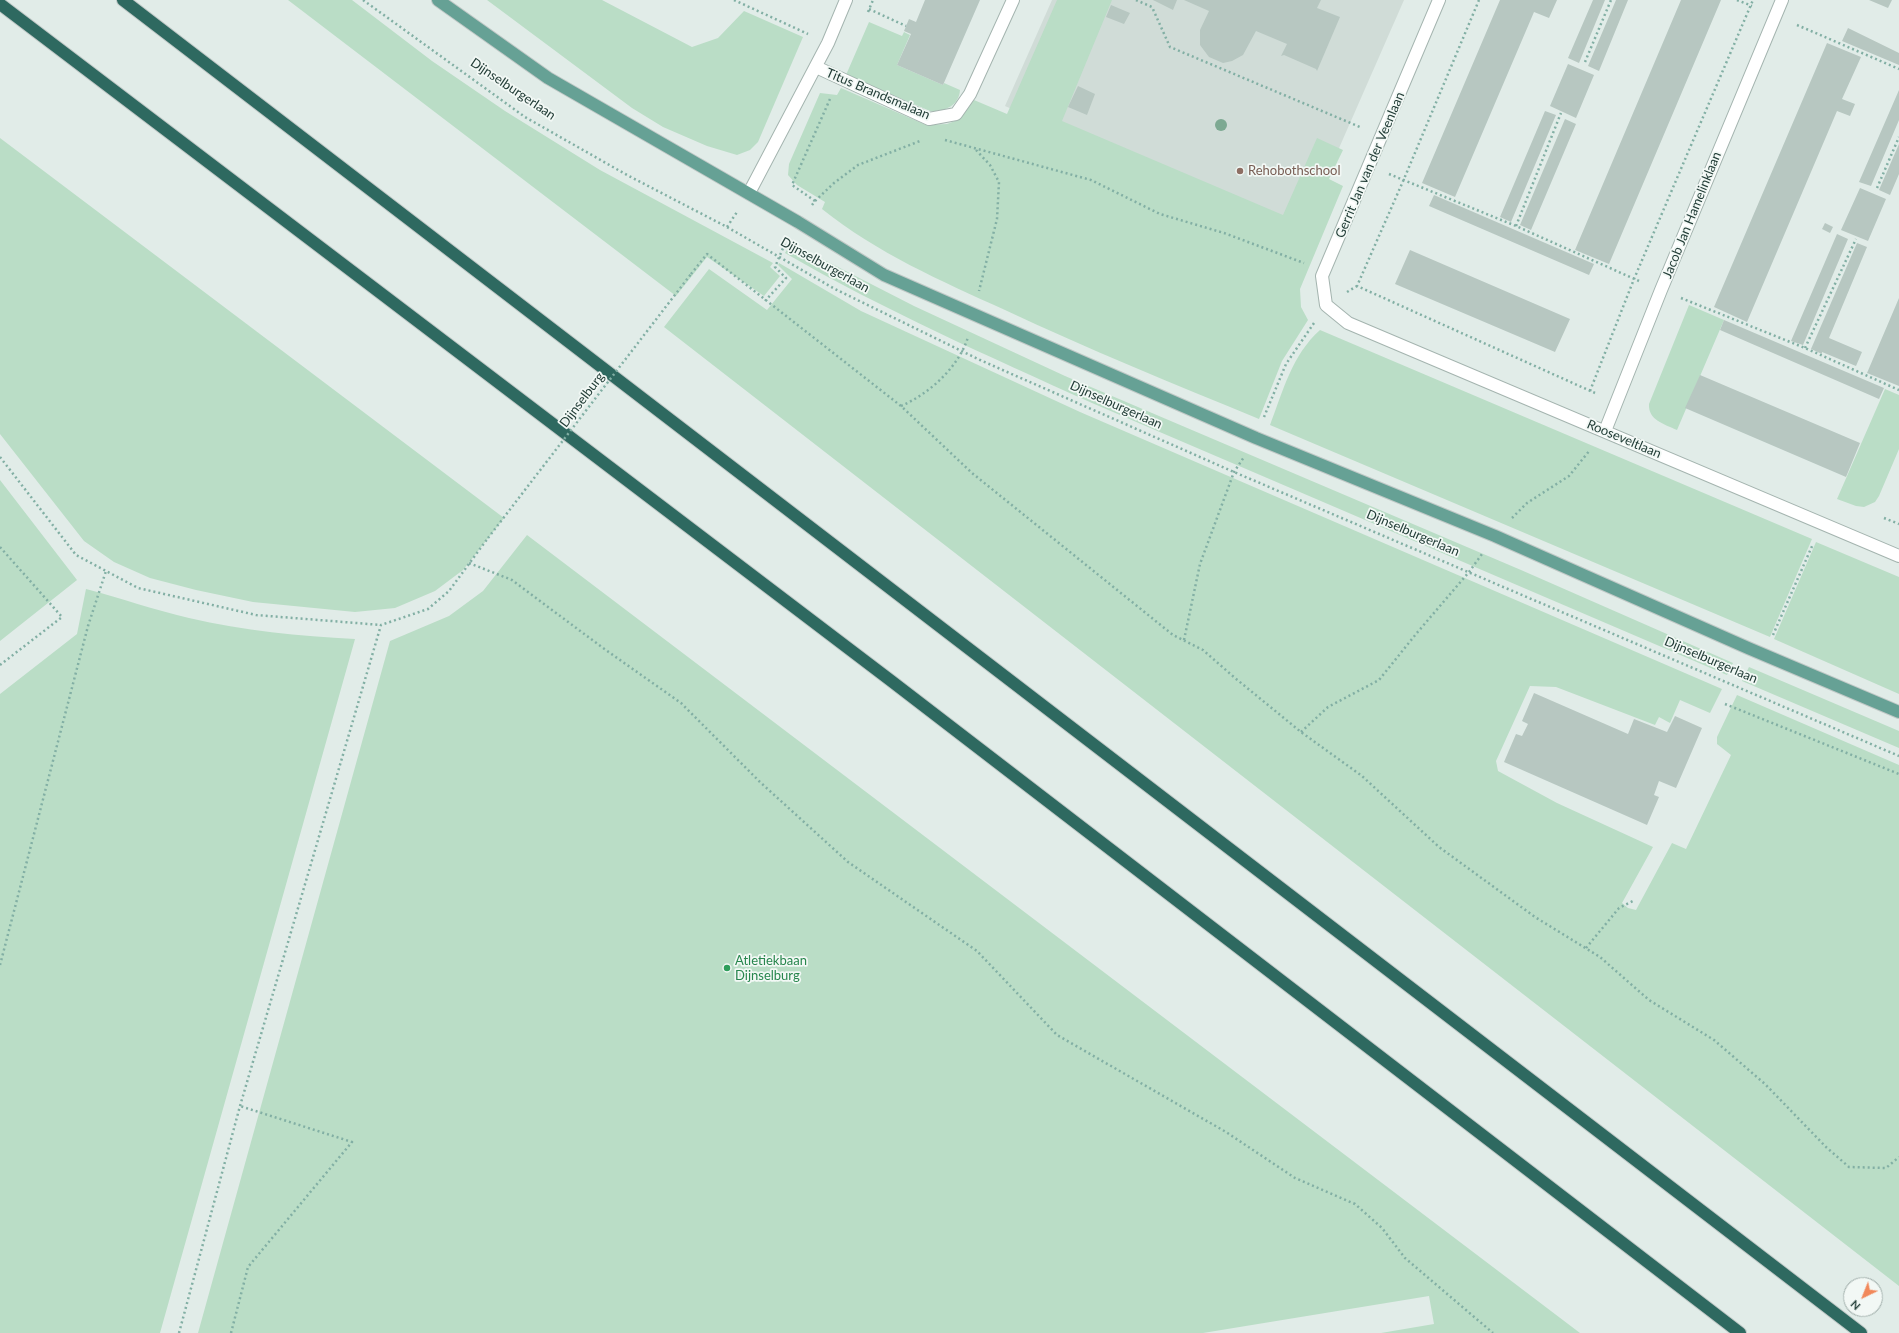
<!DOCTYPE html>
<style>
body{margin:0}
#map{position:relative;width:1899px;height:1333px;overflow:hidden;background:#e1ece8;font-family:Lato,sans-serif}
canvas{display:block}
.north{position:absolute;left:1843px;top:1277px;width:40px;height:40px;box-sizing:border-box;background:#f2f8f5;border:1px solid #9fada9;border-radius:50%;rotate:223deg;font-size:11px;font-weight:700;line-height:16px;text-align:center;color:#223d37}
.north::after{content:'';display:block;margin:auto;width:14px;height:18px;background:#f1885a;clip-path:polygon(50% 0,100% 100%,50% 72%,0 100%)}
</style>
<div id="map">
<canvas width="1899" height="1333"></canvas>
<div class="north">N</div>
</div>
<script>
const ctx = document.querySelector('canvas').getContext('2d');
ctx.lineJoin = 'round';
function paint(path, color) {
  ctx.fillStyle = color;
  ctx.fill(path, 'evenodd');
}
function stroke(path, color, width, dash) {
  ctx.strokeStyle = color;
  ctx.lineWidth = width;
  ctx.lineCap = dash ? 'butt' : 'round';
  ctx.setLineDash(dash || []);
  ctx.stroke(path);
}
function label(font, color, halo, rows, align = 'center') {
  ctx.font = font + ' Lato,sans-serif';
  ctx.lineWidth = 3.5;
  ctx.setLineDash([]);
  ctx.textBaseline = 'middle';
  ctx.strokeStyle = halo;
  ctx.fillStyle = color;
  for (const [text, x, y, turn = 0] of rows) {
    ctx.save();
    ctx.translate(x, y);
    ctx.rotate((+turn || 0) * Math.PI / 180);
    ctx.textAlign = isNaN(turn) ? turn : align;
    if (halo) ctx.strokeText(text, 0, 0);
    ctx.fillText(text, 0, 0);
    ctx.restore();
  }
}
const built = new Path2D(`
 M 1052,0 L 1404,0 L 1300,237 L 1005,106 Z`);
const green = new Path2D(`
 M 288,0 L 352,0 L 432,61 L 505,111 L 600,170 L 773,263 L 770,267 L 780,276 L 764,296 L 707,257 L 676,296 Z
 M 487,0 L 602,0 L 692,47 L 718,38 L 744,11 L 803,37 L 758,142 L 750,150 L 737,155 L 707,146 L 663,127 L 632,108 Z
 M 1057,0 L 1112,0 L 1062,121 L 1283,215 L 1317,138 L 1343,150 L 1329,179 L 1343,186 L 1300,289 L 1301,307 L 1308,320 L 1282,361 L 1259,419 C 1174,384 1088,349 1005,310 C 941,281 877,253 822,209 L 825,202 L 797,185 L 788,175 L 789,164 L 820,93 L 837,95 L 841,88 L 926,125 L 947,124 L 955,121 L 974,100 L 1007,114 Z
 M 869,22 L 902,36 L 904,32 L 910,35 L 897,65 L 943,85 L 944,83 L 960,90 C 959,106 944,112 930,111 L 846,75 Z
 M 0,138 L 504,518 L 463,570 L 435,591 L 395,608 L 355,612 L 253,602 L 196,590 L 150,578 L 114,562 L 84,541 L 0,434 Z
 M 791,243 L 914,306 L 1065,376 L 1521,570 L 1733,663 L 1727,675 L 1092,403 C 988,356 884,310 785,253 Z
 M 779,263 L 861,311 L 1080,412 L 1722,689 L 1710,713 L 1680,700 L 1670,723 L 1659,717 L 1655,725 L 1556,687 L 1530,686 L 1496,761 L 1498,771 L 1557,803 L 1653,847 L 1622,903 L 1628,908 L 1636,910 L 1672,843 L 1686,849 L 1731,755 L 1717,744 L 1717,737 L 1737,695 L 1899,765 L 1899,1286 L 664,327 L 709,269 L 767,310 L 792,279 L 778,265 Z
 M 1689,305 L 1724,320 L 1677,430 C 1664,424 1648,420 1649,404 Z
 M 1320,330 L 1812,539 L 1770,637 L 1270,425 C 1283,391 1292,355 1320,330 Z
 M 1885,389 L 1899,395 L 1899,449 L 1879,496 L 1875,502 L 1864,507 L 1856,506 L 1837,499 Z
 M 0,480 L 77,580 L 0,641 Z
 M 527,535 L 1580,1333 L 1381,1333 L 1434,1324 L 1429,1296 L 1203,1333 L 198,1333 L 390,641 L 449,616 L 483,591 Z
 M 1816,542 L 1899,577 L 1899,694 L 1774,639 Z
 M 86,589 C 121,598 154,610 189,618 C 244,631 299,636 355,639 L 160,1333 L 0,1333 L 0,694 L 77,634 Z
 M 1749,667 L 1899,731 L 1899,748 L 1742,681 Z`);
const building = new Path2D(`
 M 925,0 L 980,0 L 943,85 L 897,65 L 911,34 L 904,31 L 909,19 L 916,22 Z
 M 1153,0 L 1177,0 L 1173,10 Z
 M 1184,0 L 1321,0 L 1317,8 L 1340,17 L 1317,71 L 1316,69 L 1284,55 L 1281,56 L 1287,44 L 1256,31 L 1243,55 L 1232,61 L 1223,63 L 1209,57 L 1200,45 L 1200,30 L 1209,11 Z
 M 1500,0 L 1557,0 L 1549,18 L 1534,12 L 1455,197 L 1422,183 Z
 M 1593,0 L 1605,0 L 1579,63 L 1568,58 Z
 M 1616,0 L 1628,0 L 1599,71 L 1588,66 Z
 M 1681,0 L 1721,0 L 1609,264 L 1575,250 Z
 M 1869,0 L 1892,0 L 1888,8 Z
 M 1111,5 L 1130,13 L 1124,24 L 1106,17 Z
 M 1848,28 L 1899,53 L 1899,65 L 1842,41 Z
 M 1827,43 L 1861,57 L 1842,99 L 1855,104 L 1850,116 L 1837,111 L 1747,322 L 1714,307 Z
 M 1568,64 L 1594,75 L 1576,118 L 1550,106 Z
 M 1078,86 L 1095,94 L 1087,115 L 1068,107 Z
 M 1899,90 L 1899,120 L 1871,186 L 1859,182 Z
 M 1545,111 L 1556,115 L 1511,222 L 1500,217 Z
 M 1565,119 L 1576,124 L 1531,230 L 1520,225 Z
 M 1899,144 L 1899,174 L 1890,195 L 1879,190 Z
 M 1860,188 L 1886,199 L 1868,241 L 1841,230 Z
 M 1434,195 L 1594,264 L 1589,275 L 1429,206 Z
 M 1825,223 L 1833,227 L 1830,233 L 1822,229 Z
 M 1837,234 L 1848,239 L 1803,345 L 1791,341 Z
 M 1857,243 L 1867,247 L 1829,338 L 1862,352 L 1856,366 L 1822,352 L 1822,354 L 1811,349 Z
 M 1410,250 L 1570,319 L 1555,352 L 1395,284 Z
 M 1899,298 L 1899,386 L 1867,373 Z
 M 1724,320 L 1884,388 L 1879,399 L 1720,330 Z
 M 1700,375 L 1860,443 L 1846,477 L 1685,408 Z
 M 1534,693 L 1628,734 L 1634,719 L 1667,732 L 1675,716 L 1702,728 L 1676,788 L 1659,781 L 1654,795 L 1659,797 L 1647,825 L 1504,762 L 1516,734 L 1522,736 L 1528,724 L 1522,721 Z`);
const path = new Path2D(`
 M 363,0 L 525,117 L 627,175 L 727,227 L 835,289 L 980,360 L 1234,472 L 1899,756
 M 734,0 L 808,34
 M 1136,0 L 1152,7 L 1170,47 L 1360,127
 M 1479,0 L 1404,179 L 1357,286 L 1595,393
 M 1737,0 L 1752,6
 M 869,9 L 906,26
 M 868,12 L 873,0
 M 1797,25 L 1899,69
 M 1585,62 L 1611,0
 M 945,140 L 1091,180 L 1160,214 L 1224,233 L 1304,263
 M 976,150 L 990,165 L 999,182 L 997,219 L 979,291
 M 1389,174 L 1516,226 L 1639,281
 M 1877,188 L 1899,137
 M 815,201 L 834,183 L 858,165 L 920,141
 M 812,205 L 815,201 L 792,185 L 830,99
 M 1516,226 L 1561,113
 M 727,227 L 737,212
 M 691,274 L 707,254 L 901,406 L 972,473 L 1173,635 L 1203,650 L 1235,678 L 1301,732 L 1362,776 L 1439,847 L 1535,917 L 1600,957 L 1649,1000 L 1714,1040 L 1765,1084 L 1826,1147 L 1849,1167 L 1886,1168 L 1899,1157
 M 1347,292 L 1357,286
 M 1681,298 L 1805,348 L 1899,390
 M 765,301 L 786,278 L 775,267 L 786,241
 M 1805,348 L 1856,239
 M 1590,391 L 1634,279 L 1753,0
 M 901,406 C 929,394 959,367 968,337
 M 1264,417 L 1286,364 L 1314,323
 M 0,457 L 76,555 L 138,588 L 256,615 L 381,625
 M 1512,518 L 1527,503 L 1569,476 L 1590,450
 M 1884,518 L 1899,524
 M 0,547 L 62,617 L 0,665
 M 469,563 L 512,580 L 603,648 L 681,703 L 760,782 L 848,862 L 977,951 L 1057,1035 L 1226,1132 L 1295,1178 L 1355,1204 L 1382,1228 L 1405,1258 L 1493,1333
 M 1773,635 L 1813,544
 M 1184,640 L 1200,564 L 1234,472 L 1244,457
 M 1725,704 L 1899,774
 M 1301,732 L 1328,707 L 1379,680 L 1416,634 L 1469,572 L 1482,554
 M 1586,948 L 1619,908 L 1633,901
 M 0,965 L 88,626 L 106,571
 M 179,1333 L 240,1106 L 381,625 L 428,609 L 449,591 L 488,538
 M 231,1333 L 248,1267 L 352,1142 L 240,1106`);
const minor = new Path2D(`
 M 1439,0 L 1322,276 L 1326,305 L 1348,323 L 1899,556
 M 816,67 L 929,119 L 956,114 L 970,94 L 1013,0
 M 749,193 L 828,43 L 846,0
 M 1605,431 L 1661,290 L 1782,0`);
const major = new Path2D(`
 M 438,0 L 548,78 L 798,222 L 884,275 L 1256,438 L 1495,536 L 1748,648 L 1899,712`);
const highway = new Path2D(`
 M 123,0 L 1861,1333
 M 0,4 L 890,680 L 1740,1333`);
const pathBridge = new Path2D(`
 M 488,538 L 691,274`);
const trees = [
 [1221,125]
];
const markers = [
 [1240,171,4,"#8d6e63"],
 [727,968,4,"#2e9e5b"]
];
const streetNames = [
 ["Dijnselburgerlaan",513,89,34],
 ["Titus Brandsmalaan",878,94,23],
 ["Gerrit Jan van der Veenlaan",1370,165,-67],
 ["Jacob Jan Hamelinklaan",1692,215,-68],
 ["Dijnselburgerlaan",825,265,29],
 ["Dijnselburg",582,400,-53],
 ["Dijnselburgerlaan",1116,405,24],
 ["Rooseveltlaan",1624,439,23],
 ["Dijnselburgerlaan",1413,533,23],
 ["Dijnselburgerlaan",1711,660,23]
];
const educationNames = [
 ["Rehobothschool",1248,171]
];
const leisureNames = [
 ["Atletiekbaan",735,961],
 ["Dijnselburg",735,976]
];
paint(built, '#d0dcd7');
paint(green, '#baddc6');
paint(building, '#b7c7c1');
stroke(minor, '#a4b4af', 14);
stroke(major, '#c1c9c7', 14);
stroke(highway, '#c1c9c7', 14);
stroke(path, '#82afa4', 2.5, [2, 3]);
stroke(minor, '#fff', 12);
stroke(major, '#66a195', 12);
stroke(highway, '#2e6960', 12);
stroke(pathBridge, '#82afa4', 2.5, [2, 3]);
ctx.fillStyle = '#7da992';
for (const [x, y] of trees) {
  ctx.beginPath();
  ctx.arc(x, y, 6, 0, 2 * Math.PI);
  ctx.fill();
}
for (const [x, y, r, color] of markers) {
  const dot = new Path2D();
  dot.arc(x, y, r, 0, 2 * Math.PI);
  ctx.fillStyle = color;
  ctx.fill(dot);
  stroke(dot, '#f2f8f5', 1.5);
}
label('13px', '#223d37', '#f2f8f5', streetNames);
label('13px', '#785e54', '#f2f8f5', educationNames, 'left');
label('13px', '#27864d', '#f2f8f5', leisureNames, 'left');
</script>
